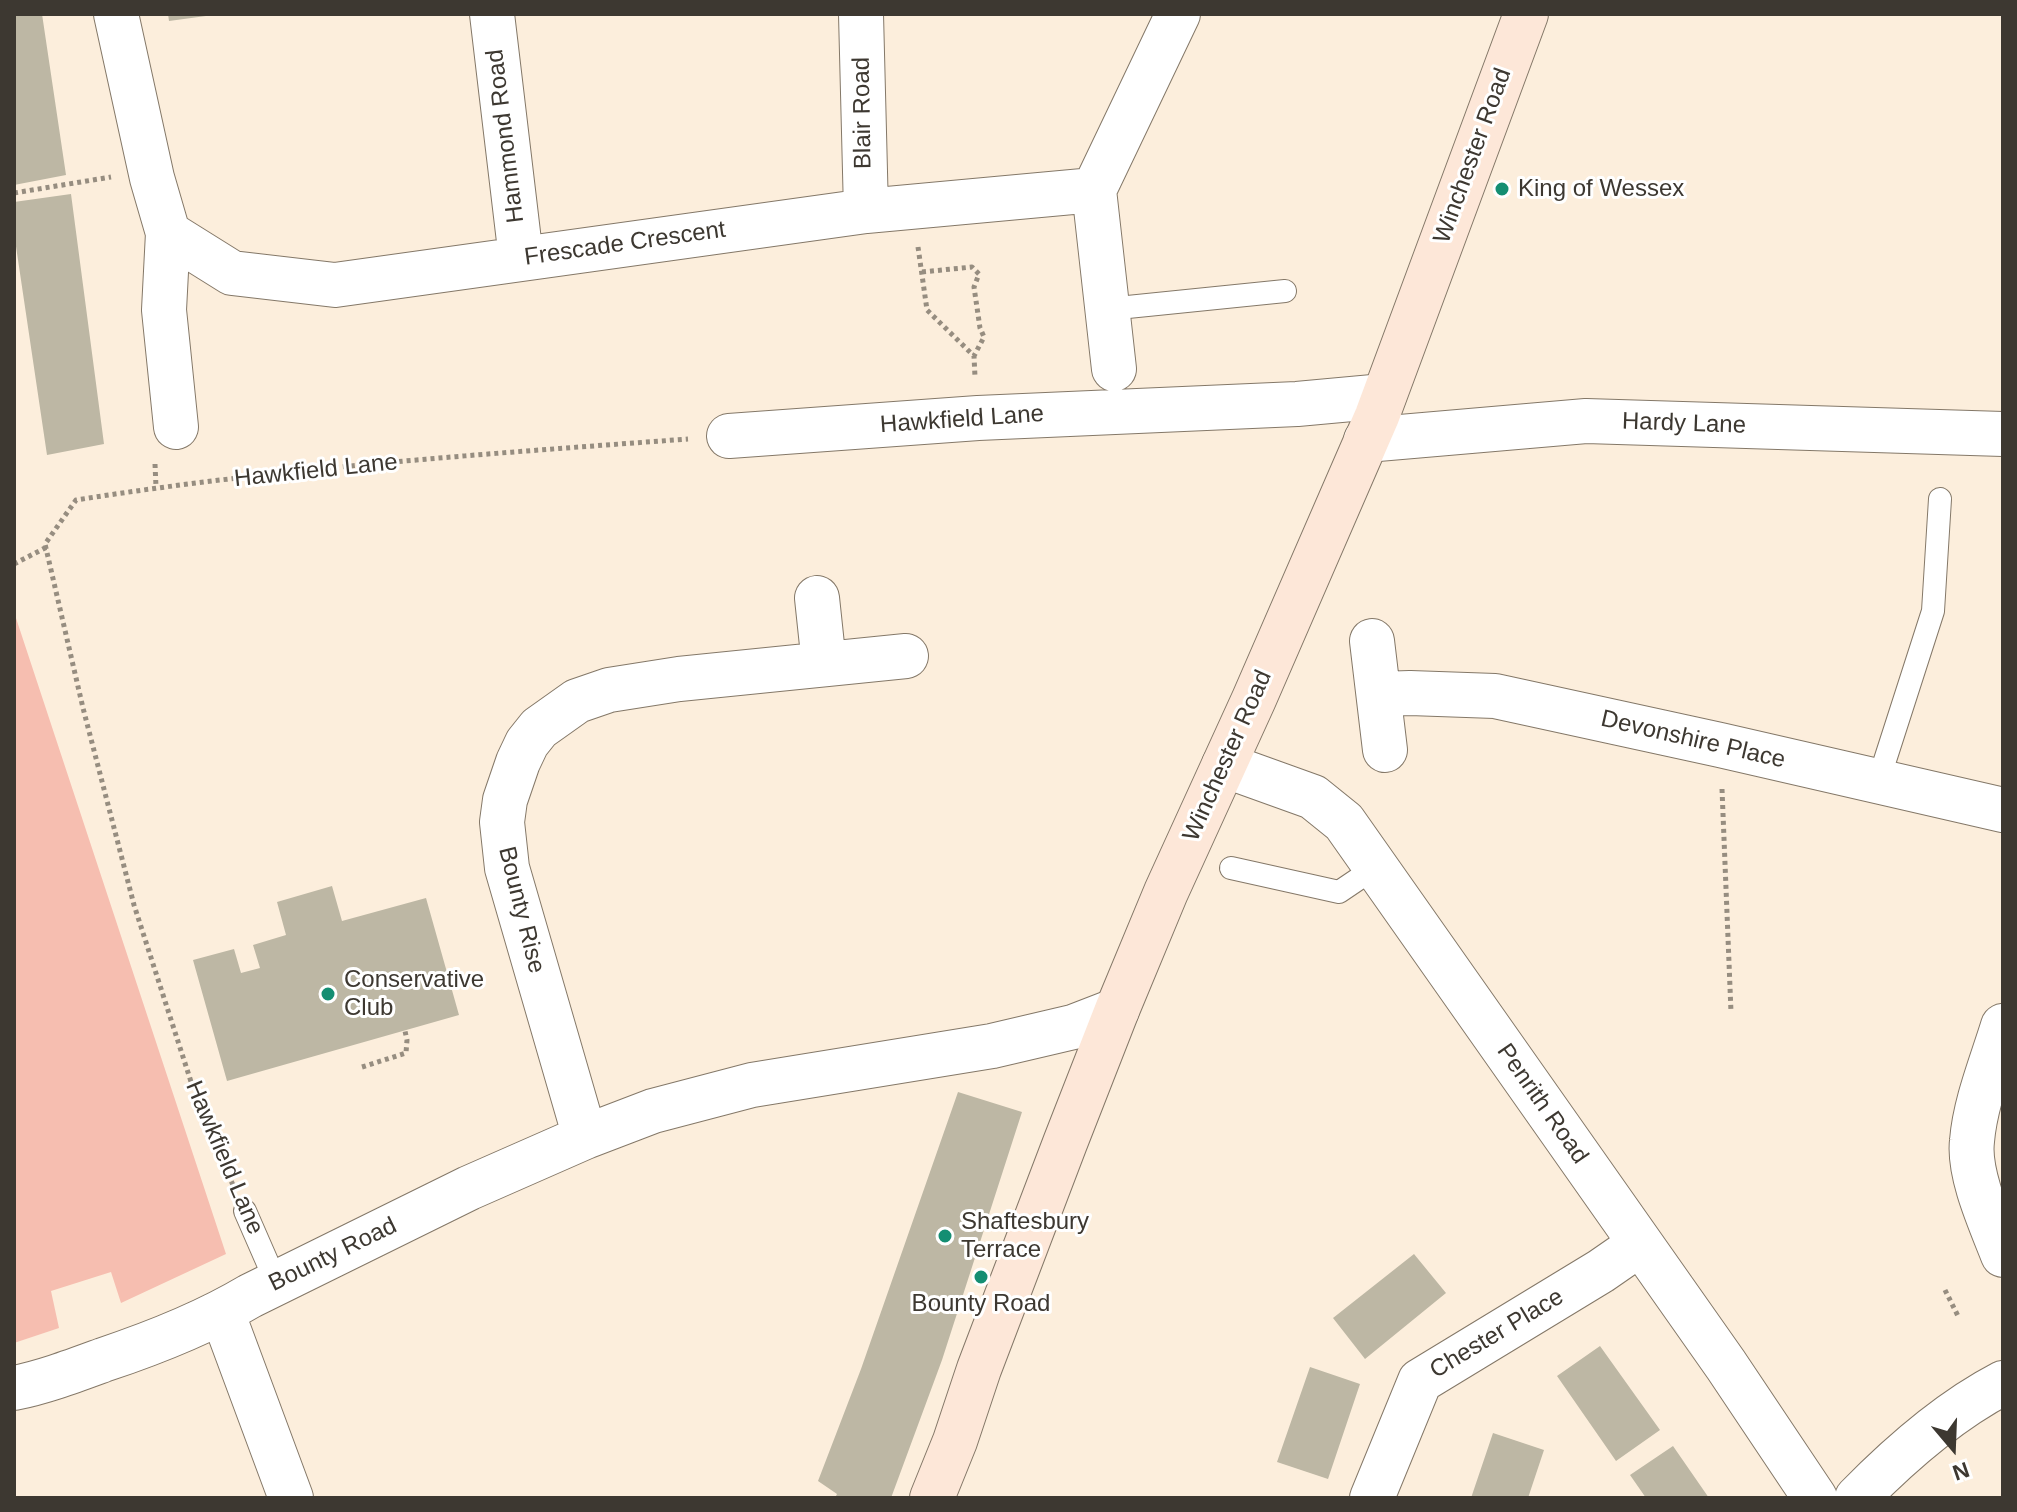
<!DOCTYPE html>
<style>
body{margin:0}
#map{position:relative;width:2017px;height:1512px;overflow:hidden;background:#fceedc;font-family:Arial,sans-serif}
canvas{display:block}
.frame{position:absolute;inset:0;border:16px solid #3d3831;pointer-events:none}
.north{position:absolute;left:1913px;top:1408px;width:80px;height:80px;-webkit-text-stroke:6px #fff;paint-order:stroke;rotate:161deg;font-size:22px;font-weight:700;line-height:32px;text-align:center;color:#3d3831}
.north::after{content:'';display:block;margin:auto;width:28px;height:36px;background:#3d3831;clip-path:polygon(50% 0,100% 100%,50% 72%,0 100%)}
</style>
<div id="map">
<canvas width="2017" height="1512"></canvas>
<div class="frame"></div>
<div class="north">N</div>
</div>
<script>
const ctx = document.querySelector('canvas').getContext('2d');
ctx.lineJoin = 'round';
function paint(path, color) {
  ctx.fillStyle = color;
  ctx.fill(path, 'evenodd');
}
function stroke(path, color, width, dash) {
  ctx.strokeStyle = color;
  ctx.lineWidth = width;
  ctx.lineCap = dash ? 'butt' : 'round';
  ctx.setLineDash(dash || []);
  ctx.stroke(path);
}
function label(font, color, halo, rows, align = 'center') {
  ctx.font = font + ' Arial,sans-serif';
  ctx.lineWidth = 6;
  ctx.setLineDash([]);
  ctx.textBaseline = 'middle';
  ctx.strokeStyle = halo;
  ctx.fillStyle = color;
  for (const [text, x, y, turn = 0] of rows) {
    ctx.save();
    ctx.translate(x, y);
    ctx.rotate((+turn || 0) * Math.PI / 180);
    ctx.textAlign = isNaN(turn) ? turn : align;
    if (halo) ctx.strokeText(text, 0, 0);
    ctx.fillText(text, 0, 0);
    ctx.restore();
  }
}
const green = new Path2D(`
 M 14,612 L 226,1254 L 121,1303 L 111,1272 L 51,1291 L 59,1328 L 14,1343 Z`);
const building = new Path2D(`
 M 14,14 L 42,14 L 66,175 L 14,185 Z
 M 168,14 L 206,14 L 206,16 L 169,21 Z
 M 71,194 L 104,444 L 47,455 L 14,233 L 14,202 Z
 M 332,886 L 342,921 L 426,898 L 459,1015 L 227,1081 L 193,960 L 234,949 L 241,973 L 260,968 L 253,945 L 286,935 L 277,902 Z
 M 958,1092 L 1022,1112 L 942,1360 L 891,1498 L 835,1498 L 837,1494 L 818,1481 L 861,1369 Z
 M 1414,1254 L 1446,1293 L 1365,1359 L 1333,1318 Z
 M 1600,1346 L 1660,1430 L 1616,1461 L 1557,1376 Z
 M 1310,1367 L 1360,1384 L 1328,1479 L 1277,1462 Z
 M 1493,1433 L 1544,1450 L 1528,1498 L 1471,1498 Z
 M 1673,1446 L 1709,1498 L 1646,1498 L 1630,1475 Z`);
const path = new Path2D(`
 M 14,193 L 111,177
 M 918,247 L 927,310 L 974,356 L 975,377
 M 922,272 L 972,267 L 979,274 L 974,287 L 980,328 L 984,337 L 974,356
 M 155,464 L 156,487
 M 14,564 L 47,547
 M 1722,789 L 1731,1012
 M 362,1067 L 406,1053 L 407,1040 L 405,1031
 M 233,1185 L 204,1122 L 134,905 L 83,708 L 45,544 L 76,500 C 278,468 484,454 688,439
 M 1945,1290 L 1958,1316`);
const lane = new Path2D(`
 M 1108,309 L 1285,291
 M 1878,782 L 1933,611 L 1940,499
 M 1231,868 L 1339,892 L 1376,867
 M 245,1211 L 276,1282`);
const street = new Path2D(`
 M 116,14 L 152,178 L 168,233 L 232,273 L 335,285 L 866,211 L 1094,190 L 1178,14
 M 492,14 L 521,258
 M 861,14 L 866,211
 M 1094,190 L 1114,369
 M 168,233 L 164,310 L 176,427
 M 729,436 L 978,418 L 1297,404 L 1384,396
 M 1366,440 L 1586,421 L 2003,434
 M 817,598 L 824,664
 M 1372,641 L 1385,750
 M 1379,694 L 1410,693 L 1495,696 L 1720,745 L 2003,810
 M 1224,765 L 1313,797 L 1344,822 L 1726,1365 L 1815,1498
 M 2003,1026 C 1992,1062 1975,1103 1972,1141 C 1968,1174 1991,1224 2003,1255
 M 585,1137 L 507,868 L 502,822 L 505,800 L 518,762 L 527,743 L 539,728 L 577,701 L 609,690 L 679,679 L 906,656
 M 222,1312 L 291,1498
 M 14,1388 C 44,1382 73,1371 103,1360 C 154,1343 203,1324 250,1296 L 469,1188 L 585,1137 L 653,1111 L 752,1085 L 992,1046 L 1073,1027 L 1117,1010
 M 1372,1498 L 1420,1381 L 1601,1271 L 1640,1244
 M 1857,1498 C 1900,1454 1949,1411 2003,1383`);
const secondary = new Path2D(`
 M 932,1498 L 955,1441 L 979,1369 L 1065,1143 L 1117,1010 L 1166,892 L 1254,699 L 1377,416 L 1526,14`);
const markers = [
 [1502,189,8,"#148e72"],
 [328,994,8,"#148e72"],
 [945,1236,8,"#148e72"],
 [981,1277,8,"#148e72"]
];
const streetNames = [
 ["Blair Road",863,113,-91],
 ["Hammond Road",506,136,-97],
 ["Winchester Road",1473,156,-70],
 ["Frescade Crescent",625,244,-8],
 ["Hawkfield Lane",962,420,-4],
 ["Hardy Lane",1684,424,2],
 ["Hawkfield Lane",316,471,-6],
 ["Devonshire Place",1693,740,13],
 ["Winchester Road",1228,756,-66],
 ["Bounty Rise",521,910,76],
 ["Penrith Road",1542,1104,55],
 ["Hawkfield Lane",224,1158,67],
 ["Bounty Road",333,1255,-26],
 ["Chester Place",1497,1334,-31]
];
const poiNames = [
 ["King of Wessex",1518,189],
 ["Conservative",344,980],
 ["Club",344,1008],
 ["Shaftesbury",961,1222],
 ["Terrace",961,1250],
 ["Bounty Road",981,1304,"center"]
];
paint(green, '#f6beb0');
paint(building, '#bdb7a4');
stroke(lane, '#847868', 24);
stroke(street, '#847868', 46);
stroke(secondary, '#847868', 46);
stroke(path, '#968d80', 5, [4, 4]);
stroke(lane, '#fff', 22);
stroke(street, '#fff', 44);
stroke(secondary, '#fde7d8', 44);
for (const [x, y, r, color] of markers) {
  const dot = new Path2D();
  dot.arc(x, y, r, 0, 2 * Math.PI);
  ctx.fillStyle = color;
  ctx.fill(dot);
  stroke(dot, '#fff', 3);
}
label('24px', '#3d3831', '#fff', streetNames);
label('24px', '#3d3831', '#fff', poiNames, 'left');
</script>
